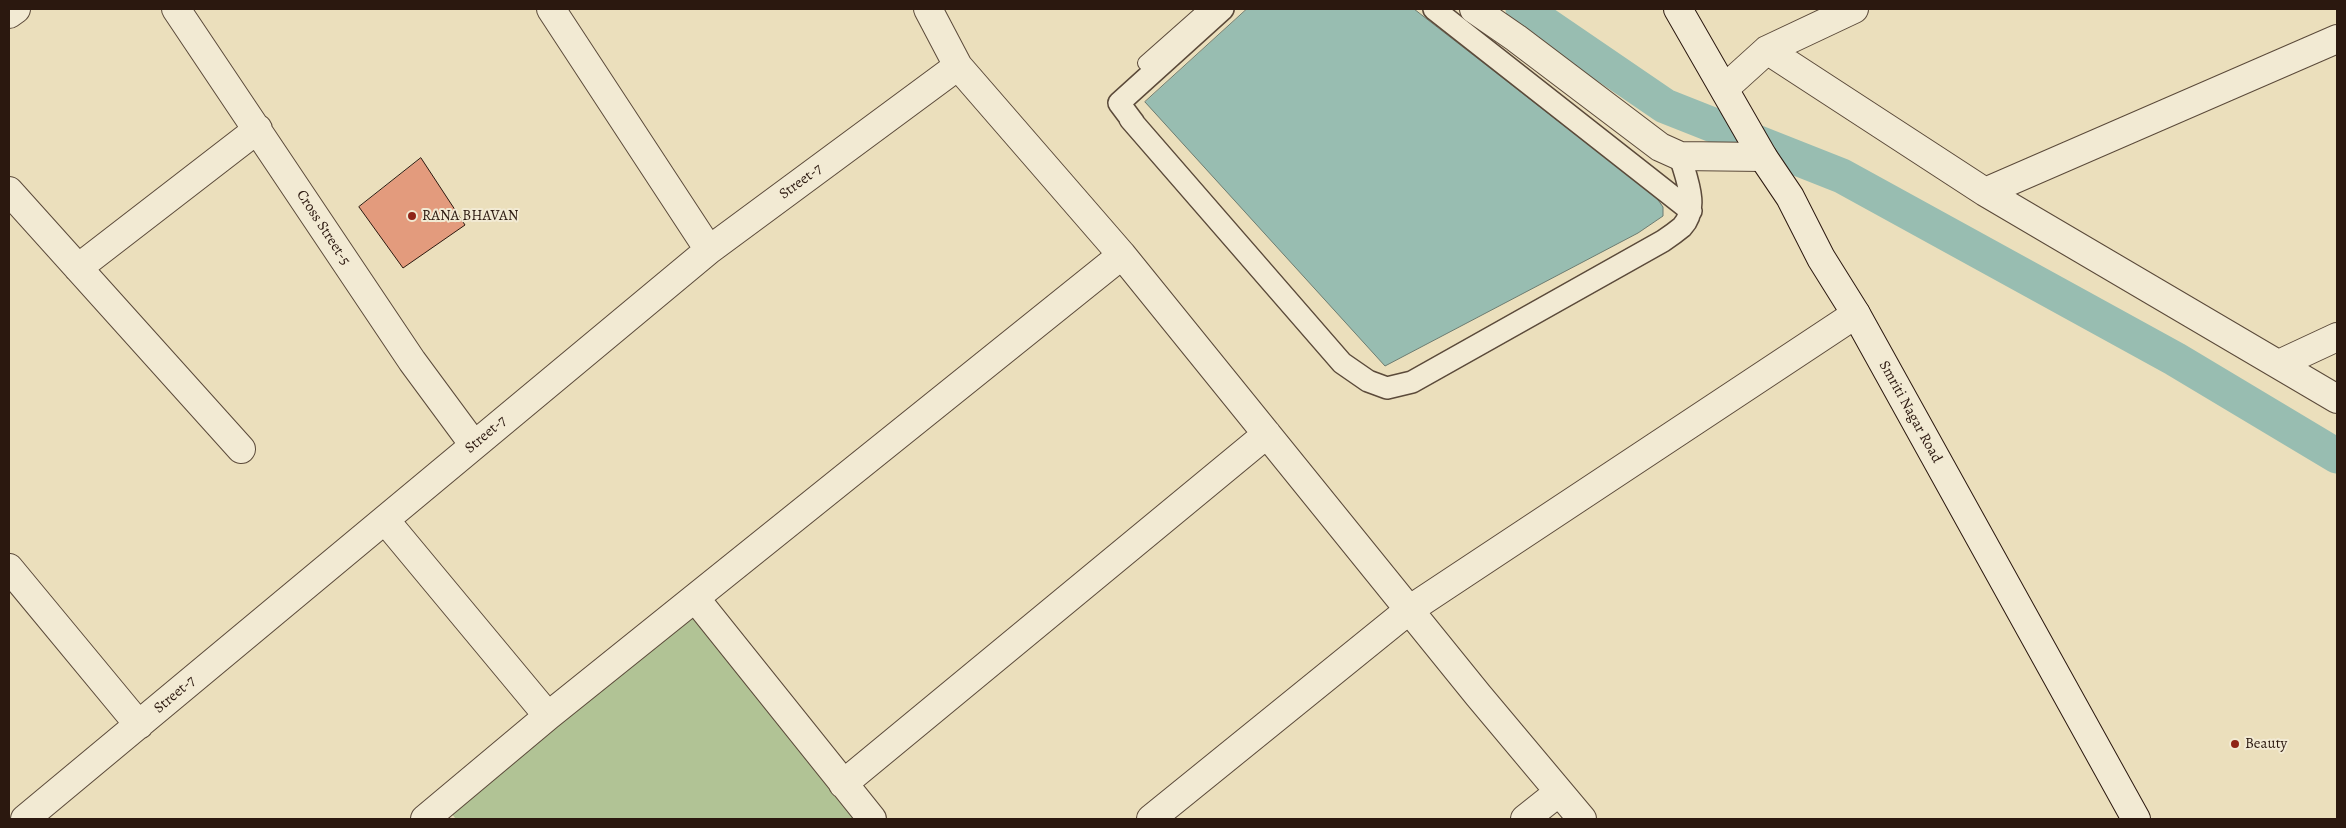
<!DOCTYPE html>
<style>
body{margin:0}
#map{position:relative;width:2346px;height:828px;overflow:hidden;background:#ebdfbc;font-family:Alegreya,serif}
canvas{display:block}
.frame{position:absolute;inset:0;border:10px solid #2b180f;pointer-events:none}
</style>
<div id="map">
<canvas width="2346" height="828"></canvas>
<div class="frame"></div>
</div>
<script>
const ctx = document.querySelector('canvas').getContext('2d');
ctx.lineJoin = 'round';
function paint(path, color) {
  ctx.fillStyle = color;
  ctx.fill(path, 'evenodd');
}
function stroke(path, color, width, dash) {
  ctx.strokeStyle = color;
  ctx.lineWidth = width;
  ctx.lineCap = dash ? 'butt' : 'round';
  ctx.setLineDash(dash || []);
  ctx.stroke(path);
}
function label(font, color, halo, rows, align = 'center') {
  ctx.font = font + ' Alegreya,serif';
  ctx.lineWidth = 4;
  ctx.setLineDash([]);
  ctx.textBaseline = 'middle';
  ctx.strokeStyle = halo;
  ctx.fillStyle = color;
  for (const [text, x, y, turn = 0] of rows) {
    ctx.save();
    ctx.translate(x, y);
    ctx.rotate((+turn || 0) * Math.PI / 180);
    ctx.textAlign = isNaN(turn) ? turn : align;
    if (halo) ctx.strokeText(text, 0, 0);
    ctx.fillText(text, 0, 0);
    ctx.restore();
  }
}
const green = new Path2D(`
 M 695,598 L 872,819 L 456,819 L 443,804 Z`);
const water = new Path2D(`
 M 1247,9 L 1414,9 L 1656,197 L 1663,207 L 1663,216 L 1638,233 L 1385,366 L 1145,102 Z`);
const canal = new Path2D(`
 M 1523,9 L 1665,106 L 1842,176 L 2175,359 L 2337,456`);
const building = new Path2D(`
 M 421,158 L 465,225 L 403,268 L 359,207 Z`);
const service = new Path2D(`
 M 1145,63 L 1206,9`);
const pedestrian = new Path2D(`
 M 1434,9 L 1691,211
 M 1130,119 L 1342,363 L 1368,381 L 1387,388 L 1412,382 L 1663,241 C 1669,237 1676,232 1682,227 C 1700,208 1686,178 1680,156
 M 1134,123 L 1119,103 L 1223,9`);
const minor = new Path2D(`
 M 176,9 L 412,361 L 474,445
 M 551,9 L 709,250
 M 928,9 L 958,66 L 1122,255 L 1478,695 L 1582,819
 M 1474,9 L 1516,38 L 1660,147 L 1680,156 L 1763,157
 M 9,14 L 16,9
 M 1767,50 L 1985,192 L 2337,399
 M 1725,88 L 1767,50 L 1854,9
 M 9,191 L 241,449
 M 1985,192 L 2337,39
 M 78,268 L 258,129
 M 2279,364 L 2337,337
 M 385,520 L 548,716
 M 9,568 L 139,725
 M 695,598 L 872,819
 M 843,784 L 1267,434
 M 25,819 L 709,250 L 958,66
 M 425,819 L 548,716 L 1122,255
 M 1151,819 L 1409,610 L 1856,314
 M 1525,819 L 1559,792`);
const secondary = new Path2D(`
 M 1678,9 L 1763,157 L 1790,197 L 1821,258 L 1856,314 L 2136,819`);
const markers = [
 [412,216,5,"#8f2418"],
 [2235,744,5,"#8f2418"]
];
const streetNames = [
 ["Street-7",801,182,-36],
 ["Cross Street-5",323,228,57],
 ["Smriti Nagar Road",1910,412,61],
 ["Street-7",486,435,-40],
 ["Street-7",175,695,-40]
];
const poiNames = [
 ["RANA BHAVAN",422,216],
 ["Beauty",2245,744]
];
paint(green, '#b1c395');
paint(water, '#98bdb1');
stroke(water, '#6c7b70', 1);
stroke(canal, '#98bdb1', 35);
paint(building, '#e39b7d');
stroke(building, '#2b180f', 1);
stroke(service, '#5b4a3a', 16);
stroke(pedestrian, '#5b4a3a', 24);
stroke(minor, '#5b4a3a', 30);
stroke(secondary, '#2b180f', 30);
stroke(service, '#f2ead3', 14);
stroke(pedestrian, '#f2ead3', 21);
stroke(minor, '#f2ead3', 28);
stroke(secondary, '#f2ead3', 28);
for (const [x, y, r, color] of markers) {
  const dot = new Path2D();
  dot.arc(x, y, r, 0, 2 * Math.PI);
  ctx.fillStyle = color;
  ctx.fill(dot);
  stroke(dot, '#f2ead3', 2);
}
label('15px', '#2b180f', '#f2ead3', streetNames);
label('15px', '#2b180f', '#f2ead3', poiNames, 'left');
</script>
